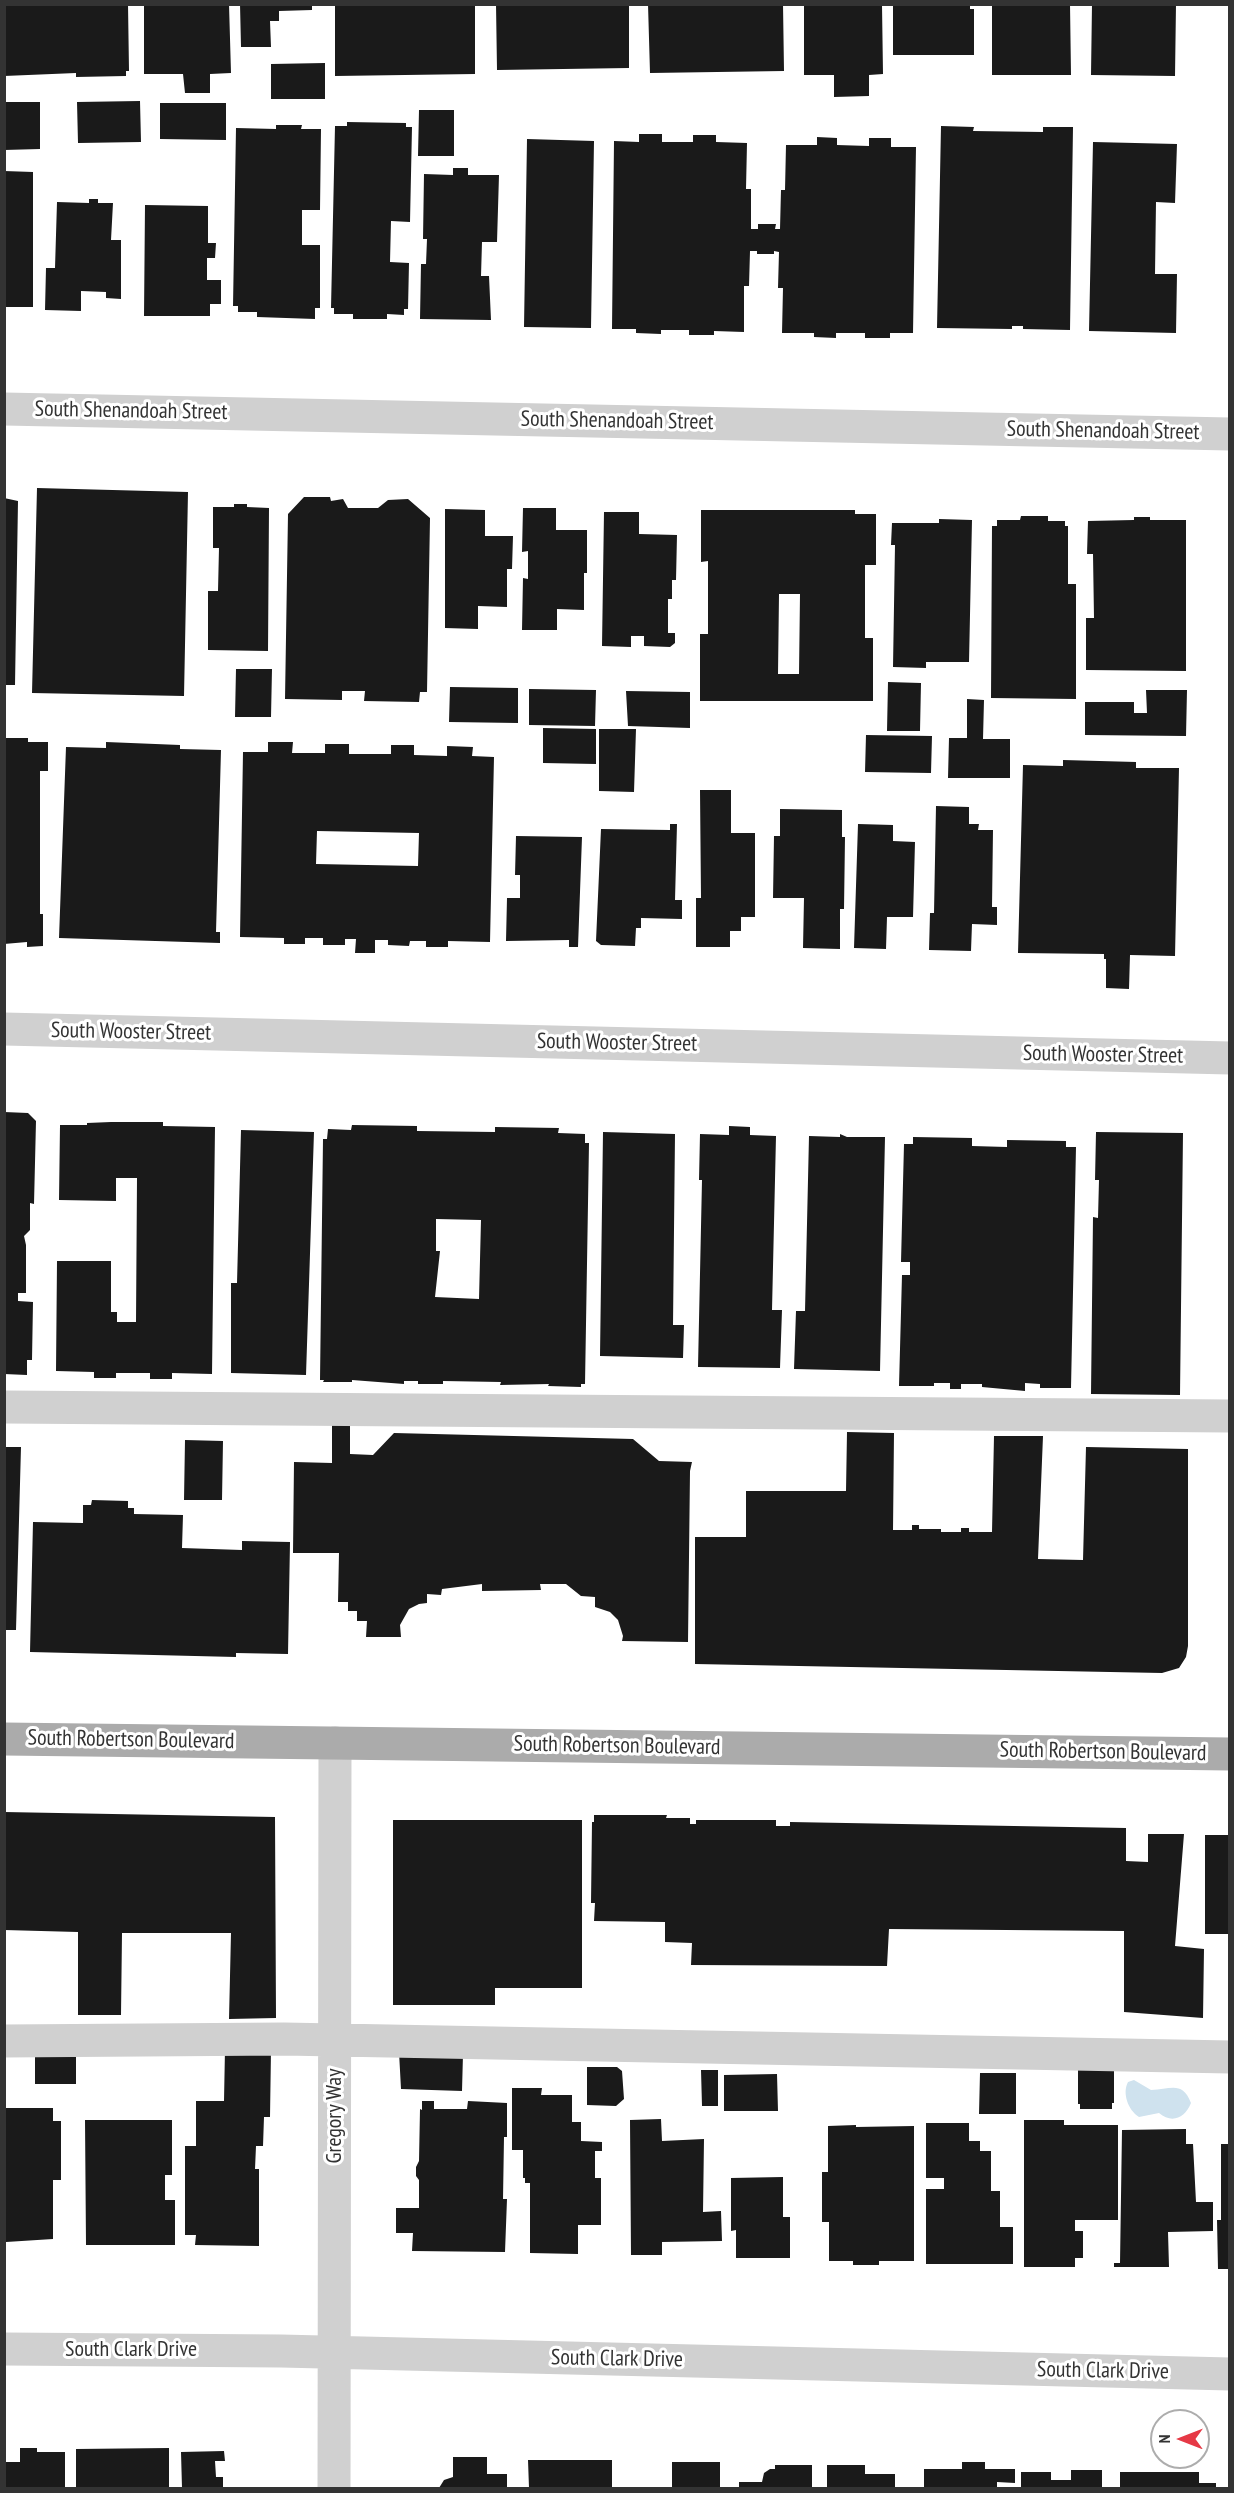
<!DOCTYPE html>
<style>
body{margin:0}
#map{position:relative;width:1234px;height:2493px;overflow:hidden;background:#fff;font-family:"PT Sans Narrow",sans-serif}
canvas{display:block}
.frame{position:absolute;inset:0;border:6px solid #333;pointer-events:none}
.north{position:absolute;left:1150px;top:2409px;width:60px;height:60px;box-sizing:border-box;background:#fff;border:2px solid #adadad;border-radius:50%;rotate:270deg;font-size:16px;font-weight:700;line-height:24px;text-align:center;color:#333}
.north::after{content:'';display:block;margin:auto;width:21px;height:27px;background:#e63946;clip-path:polygon(50% 0,100% 100%,50% 72%,0 100%)}
</style>
<div id="map">
<canvas width="1234" height="2493"></canvas>
<div class="frame"></div>
<div class="north">N</div>
</div>
<script>
const ctx = document.querySelector('canvas').getContext('2d');
ctx.lineJoin = 'round';
function paint(path, color) {
  ctx.fillStyle = color;
  ctx.fill(path, 'evenodd');
}
function stroke(path, color, width, dash) {
  ctx.strokeStyle = color;
  ctx.lineWidth = width;
  ctx.lineCap = dash ? 'butt' : 'round';
  ctx.setLineDash(dash || []);
  ctx.stroke(path);
}
function label(font, color, halo, rows, align = 'center') {
  ctx.font = font + ' "PT Sans Narrow",sans-serif';
  ctx.lineWidth = 6;
  ctx.setLineDash([]);
  ctx.textBaseline = 'middle';
  ctx.strokeStyle = halo;
  ctx.fillStyle = color;
  for (const [text, x, y, turn = 0] of rows) {
    ctx.save();
    ctx.translate(x, y);
    ctx.rotate((+turn || 0) * Math.PI / 180);
    ctx.textAlign = isNaN(turn) ? turn : align;
    if (halo) ctx.strokeText(text, 0, 0);
    ctx.fillText(text, 0, 0);
    ctx.restore();
  }
}
const water = new Path2D(`
 M 1134,2080 L 1151,2090 C 1170,2090 1182,2080 1191,2103 C 1185,2118 1172,2124 1159,2113 L 1139,2117 C 1128,2110 1122,2093 1128,2082 Z`);
const building = new Path2D(`
 M 4,4 L 128,4 L 129,71 L 126,71 L 126,76 L 76,77 L 76,73 L 4,76 Z
 M 144,4 L 229,4 L 231,73 L 210,74 L 210,93 L 185,93 L 183,74 L 144,74 Z
 M 240,4 L 312,4 L 312,10 L 279,11 L 279,21 L 270,21 L 271,47 L 241,47 Z
 M 335,4 L 475,4 L 475,74 L 335,76 Z
 M 496,4 L 629,4 L 629,68 L 497,70 Z
 M 648,4 L 783,4 L 784,71 L 650,73 Z
 M 893,4 L 970,4 L 970,9 L 974,9 L 974,55 L 893,55 Z
 M 992,4 L 1070,4 L 1071,75 L 992,75 Z
 M 1092,4 L 1176,4 L 1175,76 L 1091,75 Z
 M 804,5 L 882,5 L 883,74 L 869,75 L 869,96 L 834,97 L 834,75 L 804,75 Z
 M 325,63 L 325,99 L 271,99 L 271,64 Z
 M 140,101 L 141,142 L 78,143 L 77,102 Z
 M 4,102 L 40,102 L 40,149 L 4,150 Z
 M 160,103 L 226,103 L 226,140 L 160,139 Z
 M 419,110 L 454,110 L 454,156 L 418,156 Z
 M 347,122 L 406,123 L 406,127 L 412,127 L 410,222 L 391,221 L 390,262 L 409,263 L 408,309 L 404,309 L 404,315 L 387,314 L 387,319 L 353,319 L 353,314 L 334,314 L 334,308 L 331,308 L 335,126 L 347,126 Z
 M 276,125 L 302,125 L 301,129 L 321,129 L 320,210 L 302,210 L 302,245 L 320,245 L 320,308 L 315,308 L 315,319 L 257,317 L 257,312 L 238,312 L 238,306 L 233,306 L 236,128 L 276,129 Z
 M 941,126 L 974,127 L 973,131 L 1043,132 L 1043,127 L 1073,127 L 1070,330 L 1023,329 L 1023,326 L 1012,326 L 1012,329 L 937,328 Z
 M 639,134 L 662,134 L 662,142 L 693,142 L 693,135 L 716,135 L 716,142 L 747,143 L 746,189 L 751,189 L 751,229 L 758,229 L 758,224 L 776,224 L 775,229 L 780,229 L 781,190 L 785,190 L 786,145 L 817,145 L 817,137 L 837,138 L 837,145 L 869,146 L 869,138 L 891,138 L 891,147 L 916,147 L 913,333 L 890,333 L 890,338 L 865,338 L 865,333 L 836,333 L 836,338 L 814,337 L 814,333 L 782,333 L 783,288 L 778,288 L 779,252 L 774,251 L 774,254 L 757,254 L 757,251 L 750,251 L 749,286 L 744,286 L 744,332 L 714,331 L 714,335 L 689,335 L 689,330 L 661,330 L 661,334 L 636,333 L 636,329 L 612,329 L 614,141 L 639,142 Z
 M 527,139 L 594,141 L 591,328 L 524,327 Z
 M 1093,142 L 1177,144 L 1175,203 L 1156,202 L 1155,274 L 1177,274 L 1176,333 L 1089,331 Z
 M 453,168 L 468,168 L 468,175 L 499,175 L 497,242 L 482,242 L 481,276 L 489,276 L 491,320 L 420,319 L 421,264 L 426,264 L 427,239 L 423,239 L 424,174 L 453,175 Z
 M 4,171 L 33,172 L 33,307 L 4,307 Z
 M 89,199 L 98,199 L 98,203 L 113,203 L 111,240 L 121,240 L 121,299 L 106,298 L 106,292 L 81,291 L 81,311 L 45,310 L 46,268 L 55,268 L 57,202 L 89,203 Z
 M 145,205 L 208,206 L 208,243 L 216,243 L 215,258 L 207,258 L 207,280 L 221,280 L 221,304 L 210,304 L 210,316 L 144,316 Z
 M 37,488 L 188,492 L 184,696 L 32,693 Z
 M 304,497 L 330,497 L 331,501 L 343,499 L 348,508 L 378,508 L 388,500 L 408,499 L 430,518 L 427,692 L 420,692 L 419,702 L 364,701 L 365,691 L 342,691 L 342,700 L 285,699 L 288,514 Z
 M 4,498 L 18,501 L 15,685 L 4,685 Z
 M 234,504 L 247,504 L 247,507 L 269,508 L 268,651 L 208,650 L 208,591 L 218,591 L 219,548 L 213,548 L 213,507 L 234,507 Z
 M 523,508 L 556,508 L 556,530 L 587,530 L 587,573 L 584,573 L 584,610 L 557,609 L 557,630 L 522,630 L 523,578 L 528,579 L 528,551 L 522,552 Z
 M 445,509 L 485,510 L 485,536 L 513,536 L 512,569 L 507,569 L 507,607 L 478,606 L 478,629 L 445,628 Z
 M 701,510 L 855,510 L 855,514 L 876,514 L 876,565 L 865,565 L 865,638 L 873,638 L 873,701 L 700,701 L 700,634 L 708,634 L 708,561 L 701,562 ZM 779,594 L 800,594 L 799,674 L 778,674 Z
 M 604,512 L 639,512 L 639,534 L 677,535 L 676,580 L 672,580 L 672,599 L 668,599 L 668,633 L 675,633 L 675,643 L 670,647 L 644,646 L 644,636 L 631,636 L 631,647 L 602,646 Z
 M 1021,516 L 1048,516 L 1048,521 L 1065,521 L 1065,526 L 1068,526 L 1068,584 L 1076,584 L 1076,699 L 991,698 L 992,526 L 997,526 L 997,520 L 1020,520 Z
 M 1134,517 L 1150,517 L 1150,520 L 1186,520 L 1186,671 L 1086,670 L 1086,618 L 1094,618 L 1093,554 L 1087,554 L 1088,521 L 1134,520 Z
 M 939,519 L 972,520 L 969,662 L 926,662 L 926,668 L 893,667 L 895,545 L 891,545 L 892,523 L 939,523 Z
 M 236,669 L 272,669 L 271,717 L 235,717 Z
 M 888,682 L 921,683 L 920,731 L 887,731 Z
 M 450,687 L 518,688 L 518,723 L 449,722 Z
 M 529,689 L 596,690 L 595,726 L 529,725 Z
 M 1146,690 L 1187,690 L 1186,736 L 1085,735 L 1085,702 L 1134,702 L 1134,713 L 1147,713 Z
 M 626,691 L 690,692 L 690,728 L 628,726 Z
 M 967,699 L 984,700 L 983,739 L 1010,739 L 1010,778 L 948,778 L 949,738 L 967,738 Z
 M 543,728 L 596,729 L 596,764 L 543,763 Z
 M 599,729 L 636,729 L 634,792 L 599,791 Z
 M 866,735 L 932,736 L 931,773 L 865,772 Z
 M 4,738 L 28,738 L 28,742 L 48,742 L 48,771 L 40,771 L 40,914 L 43,914 L 43,946 L 27,947 L 27,942 L 4,944 Z
 M 106,742 L 180,745 L 180,749 L 221,750 L 216,932 L 220,932 L 220,943 L 59,938 L 66,747 L 106,748 Z
 M 268,742 L 293,742 L 292,753 L 325,753 L 325,744 L 349,744 L 349,754 L 391,754 L 391,745 L 414,745 L 414,755 L 447,756 L 447,746 L 473,747 L 472,756 L 494,757 L 490,942 L 448,941 L 448,947 L 426,947 L 426,941 L 410,941 L 409,946 L 388,945 L 388,940 L 375,940 L 375,953 L 355,953 L 356,939 L 345,939 L 345,945 L 323,945 L 323,938 L 305,938 L 305,944 L 284,944 L 284,938 L 240,937 L 243,752 L 268,752 ZM 317,831 L 419,833 L 418,866 L 316,864 Z
 M 1063,760 L 1136,762 L 1136,768 L 1179,768 L 1175,956 L 1130,955 L 1129,989 L 1106,988 L 1106,959 L 1104,959 L 1104,954 L 1018,953 L 1023,765 L 1063,766 Z
 M 700,790 L 731,790 L 731,833 L 755,833 L 755,917 L 741,917 L 741,931 L 730,931 L 730,947 L 696,947 L 696,898 L 701,898 Z
 M 936,806 L 969,807 L 969,824 L 979,824 L 978,830 L 993,830 L 992,907 L 997,907 L 997,925 L 972,924 L 971,951 L 929,950 L 930,913 L 934,913 Z
 M 780,809 L 842,810 L 842,837 L 845,837 L 844,909 L 840,909 L 840,949 L 803,948 L 804,898 L 773,898 L 774,836 L 780,836 Z
 M 670,824 L 677,824 L 675,900 L 682,900 L 682,919 L 641,918 L 641,928 L 636,928 L 635,946 L 601,945 L 596,941 L 601,829 L 670,830 Z
 M 858,824 L 893,825 L 893,841 L 915,842 L 913,917 L 887,917 L 886,949 L 854,948 Z
 M 516,836 L 582,837 L 578,947 L 569,947 L 569,940 L 506,941 L 507,898 L 520,898 L 520,875 L 515,875 Z
 M 4,1112 L 28,1113 L 36,1121 L 34,1204 L 30,1203 L 30,1230 L 24,1236 L 26,1245 L 26,1293 L 18,1293 L 18,1301 L 33,1302 L 32,1360 L 27,1360 L 27,1375 L 4,1374 Z
 M 111,1122 L 163,1122 L 163,1126 L 215,1127 L 212,1374 L 172,1373 L 172,1379 L 150,1379 L 150,1373 L 116,1373 L 116,1378 L 94,1378 L 94,1372 L 56,1371 L 57,1261 L 111,1261 L 111,1312 L 117,1312 L 117,1322 L 136,1322 L 137,1178 L 116,1178 L 116,1201 L 59,1200 L 60,1125 L 87,1125 L 87,1123 Z
 M 352,1125 L 417,1126 L 417,1131 L 495,1132 L 495,1127 L 559,1128 L 558,1133 L 585,1134 L 585,1143 L 589,1143 L 585,1384 L 581,1384 L 581,1387 L 548,1386 L 549,1384 L 500,1385 L 501,1382 L 443,1381 L 443,1384 L 418,1384 L 418,1381 L 404,1381 L 404,1384 L 352,1380 L 352,1382 L 323,1382 L 324,1380 L 320,1380 L 323,1139 L 327,1139 L 328,1129 L 351,1130 ZM 436,1219 L 481,1220 L 479,1299 L 435,1297 L 440,1251 L 436,1251 Z
 M 729,1126 L 750,1127 L 750,1135 L 776,1136 L 772,1310 L 782,1310 L 780,1368 L 698,1367 L 702,1180 L 699,1180 L 700,1134 L 729,1135 Z
 M 241,1130 L 314,1132 L 306,1375 L 231,1373 L 231,1283 L 237,1283 Z
 M 603,1132 L 675,1134 L 673,1325 L 684,1325 L 683,1358 L 600,1356 Z
 M 1096,1132 L 1183,1133 L 1180,1395 L 1091,1394 L 1093,1217 L 1098,1218 L 1099,1180 L 1095,1180 Z
 M 840,1134 L 847,1137 L 885,1137 L 880,1371 L 794,1369 L 796,1311 L 805,1311 L 809,1136 L 840,1137 Z
 M 913,1137 L 972,1138 L 972,1146 L 1007,1147 L 1007,1140 L 1066,1141 L 1066,1147 L 1076,1147 L 1071,1388 L 1040,1388 L 1040,1384 L 1025,1383 L 1025,1391 L 982,1387 L 982,1384 L 961,1384 L 961,1389 L 950,1389 L 950,1383 L 934,1383 L 934,1386 L 899,1386 L 902,1275 L 910,1275 L 910,1262 L 901,1262 L 904,1144 L 913,1144 Z
 M 332,1424 L 350,1424 L 350,1454 L 373,1455 L 394,1433 L 633,1439 L 659,1461 L 692,1462 L 690,1471 L 688,1642 L 622,1641 L 623,1636 L 618,1620 L 610,1612 L 595,1607 L 595,1597 L 581,1596 L 566,1584 L 540,1584 L 541,1590 L 482,1591 L 482,1584 L 442,1589 L 441,1595 L 427,1594 L 427,1603 L 419,1604 L 409,1609 L 400,1625 L 401,1637 L 366,1637 L 367,1621 L 357,1621 L 357,1611 L 348,1611 L 348,1602 L 338,1602 L 339,1553 L 293,1553 L 294,1462 L 332,1463 Z
 M 847,1432 L 894,1433 L 893,1530 L 912,1530 L 912,1525 L 919,1525 L 919,1529 L 941,1529 L 941,1532 L 961,1532 L 961,1528 L 969,1528 L 969,1532 L 992,1532 L 994,1436 L 1043,1436 L 1038,1559 L 1083,1560 L 1086,1447 L 1188,1449 L 1188,1646 L 1186,1657 L 1179,1668 L 1162,1673 L 695,1664 L 695,1537 L 746,1537 L 746,1491 L 846,1491 Z
 M 185,1440 L 223,1441 L 222,1500 L 184,1500 Z
 M 4,1447 L 21,1447 L 16,1630 L 4,1630 Z
 M 92,1500 L 128,1501 L 128,1508 L 134,1508 L 134,1514 L 183,1515 L 182,1548 L 242,1550 L 242,1541 L 290,1542 L 288,1654 L 236,1653 L 236,1657 L 30,1652 L 33,1522 L 83,1523 L 83,1505 L 91,1505 Z
 M 4,1812 L 275,1817 L 276,2018 L 229,2019 L 231,1933 L 122,1933 L 121,2015 L 78,2015 L 78,1932 L 4,1930 Z
 M 594,1815 L 667,1815 L 666,1818 L 690,1818 L 690,1824 L 696,1824 L 696,1820 L 776,1820 L 776,1826 L 790,1826 L 790,1822 L 1126,1828 L 1126,1861 L 1148,1862 L 1148,1834 L 1184,1834 L 1175,1946 L 1204,1949 L 1203,2018 L 1124,2012 L 1124,1931 L 889,1929 L 887,1966 L 691,1965 L 692,1943 L 665,1942 L 665,1922 L 594,1921 L 595,1903 L 591,1903 L 592,1822 L 594,1822 Z
 M 393,1820 L 582,1820 L 582,1988 L 495,1988 L 495,2005 L 393,2005 Z
 M 1205,1835 L 1230,1835 L 1230,1934 L 1205,1934 Z
 M 35,2046 L 76,2046 L 76,2084 L 35,2084 Z
 M 225,2049 L 271,2050 L 270,2117 L 264,2117 L 263,2146 L 256,2146 L 255,2169 L 259,2169 L 259,2246 L 195,2245 L 196,2235 L 185,2235 L 185,2146 L 196,2146 L 196,2101 L 224,2101 Z
 M 399,2052 L 463,2054 L 462,2091 L 401,2089 Z
 M 587,2067 L 617,2067 L 622,2071 L 624,2099 L 616,2106 L 587,2105 Z
 M 1114,2068 L 1114,2103 L 1112,2103 L 1112,2109 L 1080,2109 L 1080,2104 L 1078,2104 L 1078,2069 Z
 M 701,2070 L 718,2070 L 718,2106 L 702,2106 Z
 M 980,2073 L 1016,2073 L 1016,2114 L 979,2114 Z
 M 777,2074 L 778,2111 L 724,2111 L 724,2075 Z
 M 512,2088 L 542,2088 L 541,2095 L 572,2095 L 572,2122 L 581,2122 L 581,2141 L 602,2142 L 602,2151 L 595,2151 L 595,2178 L 601,2178 L 601,2225 L 578,2225 L 578,2254 L 530,2253 L 530,2183 L 525,2183 L 525,2178 L 523,2178 L 523,2150 L 512,2150 Z
 M 422,2101 L 434,2101 L 434,2109 L 467,2109 L 468,2101 L 507,2103 L 507,2137 L 504,2137 L 503,2199 L 507,2199 L 505,2252 L 412,2251 L 413,2233 L 396,2233 L 396,2208 L 419,2208 L 419,2180 L 416,2176 L 416,2167 L 419,2161 L 420,2109 L 422,2110 Z
 M 4,2108 L 53,2108 L 53,2121 L 61,2121 L 61,2180 L 53,2180 L 53,2239 L 6,2242 Z
 M 661,2119 L 662,2141 L 704,2139 L 703,2212 L 721,2211 L 722,2241 L 662,2242 L 662,2255 L 631,2255 L 630,2120 Z
 M 85,2120 L 172,2120 L 172,2175 L 165,2175 L 165,2200 L 175,2200 L 175,2245 L 86,2245 Z
 M 1024,2120 L 1064,2120 L 1064,2125 L 1118,2125 L 1118,2220 L 1075,2220 L 1075,2231 L 1083,2231 L 1083,2258 L 1075,2258 L 1075,2267 L 1024,2267 Z
 M 926,2123 L 969,2123 L 969,2141 L 980,2141 L 980,2151 L 991,2151 L 991,2191 L 1000,2191 L 1000,2227 L 1013,2227 L 1013,2264 L 926,2264 L 926,2189 L 944,2189 L 944,2178 L 926,2178 Z
 M 856,2125 L 856,2127 L 914,2126 L 914,2261 L 879,2261 L 879,2265 L 853,2265 L 853,2261 L 829,2261 L 829,2222 L 822,2222 L 822,2172 L 828,2172 L 828,2126 Z
 M 1186,2129 L 1186,2144 L 1193,2144 L 1196,2202 L 1213,2202 L 1213,2231 L 1168,2232 L 1169,2267 L 1114,2267 L 1114,2263 L 1120,2263 L 1122,2130 Z
 M 1221,2144 L 1230,2144 L 1230,2269 L 1218,2269 L 1217,2220 L 1221,2220 Z
 M 783,2177 L 783,2217 L 790,2217 L 790,2258 L 736,2258 L 736,2230 L 731,2231 L 731,2178 Z
 M 20,2448 L 37,2448 L 37,2452 L 65,2452 L 65,2488 L 4,2488 L 4,2462 L 20,2462 Z
 M 169,2448 L 169,2488 L 76,2488 L 76,2449 Z
 M 224,2451 L 225,2461 L 215,2461 L 216,2477 L 223,2477 L 223,2488 L 182,2488 L 181,2452 Z
 M 453,2457 L 487,2457 L 487,2474 L 507,2474 L 507,2488 L 439,2488 L 444,2480 L 453,2477 Z
 M 528,2460 L 612,2460 L 612,2488 L 529,2488 Z
 M 672,2462 L 720,2462 L 720,2488 L 672,2488 Z
 M 962,2462 L 985,2462 L 985,2469 L 1015,2469 L 1015,2483 L 997,2482 L 997,2488 L 924,2488 L 924,2469 L 962,2469 Z
 M 775,2465 L 812,2465 L 812,2488 L 739,2488 L 739,2482 L 762,2482 L 764,2473 L 770,2469 L 775,2469 Z
 M 827,2465 L 865,2465 L 865,2474 L 895,2474 L 895,2488 L 827,2488 Z
 M 1071,2470 L 1102,2470 L 1102,2488 L 1021,2488 L 1021,2472 L 1051,2472 L 1051,2480 L 1071,2480 Z
 M 1120,2472 L 1199,2472 L 1199,2483 L 1216,2483 L 1216,2488 L 1120,2488 Z`);
const minor = new Path2D(`
 M 4,409 L 1230,434
 M 4,1029 L 1230,1058
 M 4,1407 L 1230,1416
 M 4,2041 L 284,2039 L 1230,2057
 M 4,2349 L 281,2351 L 1230,2374
 M 334,2488 L 335,1743`);
const major = new Path2D(`
 M 4,1739 L 1230,1754`);
const streetNames = [
 ["South Shenandoah Street",131,411,1],
 ["South Shenandoah Street",617,421,1],
 ["South Shenandoah Street",1103,431,1],
 ["South Wooster Street",131,1032,1],
 ["South Wooster Street",617,1043,1],
 ["South Wooster Street",1103,1055,1],
 ["South Robertson Boulevard",131,1740,1],
 ["South Robertson Boulevard",617,1746,1],
 ["South Robertson Boulevard",1103,1752,1],
 ["Gregory Way",335,2116,-90],
 ["South Clark Drive",131,2350],
 ["South Clark Drive",617,2359,1],
 ["South Clark Drive",1103,2371,1]
];
paint(water, '#cfe2ee');
paint(building, '#1a1a1a');
stroke(minor, '#d0d0d0', 33);
stroke(major, '#ababab', 33);
label('22px', '#333', '#fff', streetNames);
</script>
